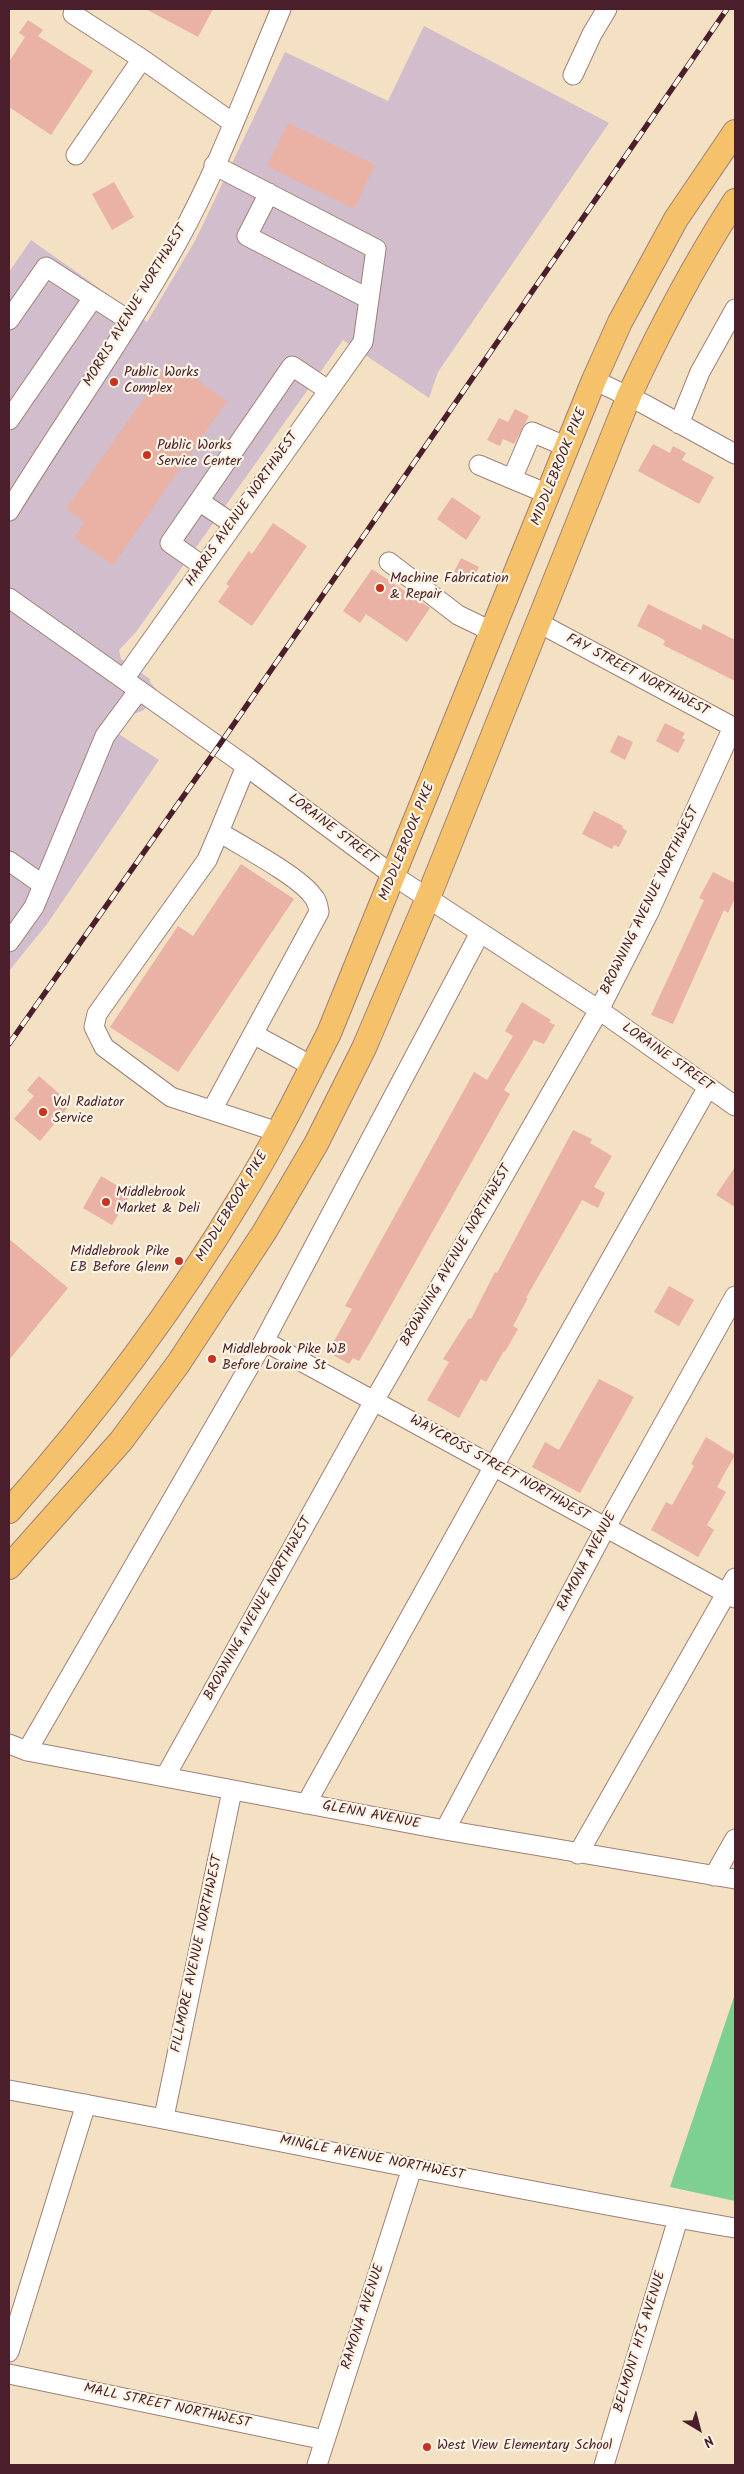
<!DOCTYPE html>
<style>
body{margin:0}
#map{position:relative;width:744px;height:2474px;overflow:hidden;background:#f4e0c3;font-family:Kalam,sans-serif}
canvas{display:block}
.frame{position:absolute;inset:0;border:10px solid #4a1f2b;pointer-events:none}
.north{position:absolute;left:674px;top:2404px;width:50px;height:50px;-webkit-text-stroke:4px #fcf5e5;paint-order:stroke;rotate:143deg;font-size:14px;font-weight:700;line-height:20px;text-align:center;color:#4a1f2b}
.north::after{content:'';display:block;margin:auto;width:18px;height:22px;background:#4a1f2b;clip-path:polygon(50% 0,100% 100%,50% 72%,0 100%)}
</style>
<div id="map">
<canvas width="744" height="2474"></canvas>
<div class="frame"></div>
<div class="north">N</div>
</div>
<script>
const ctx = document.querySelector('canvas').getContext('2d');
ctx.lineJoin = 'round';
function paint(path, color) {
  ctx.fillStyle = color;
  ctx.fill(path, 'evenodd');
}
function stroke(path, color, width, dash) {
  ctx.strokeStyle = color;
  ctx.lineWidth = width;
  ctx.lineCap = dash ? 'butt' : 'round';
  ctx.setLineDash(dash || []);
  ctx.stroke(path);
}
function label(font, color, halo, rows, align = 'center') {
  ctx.font = font + ' Kalam,sans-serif';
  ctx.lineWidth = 4.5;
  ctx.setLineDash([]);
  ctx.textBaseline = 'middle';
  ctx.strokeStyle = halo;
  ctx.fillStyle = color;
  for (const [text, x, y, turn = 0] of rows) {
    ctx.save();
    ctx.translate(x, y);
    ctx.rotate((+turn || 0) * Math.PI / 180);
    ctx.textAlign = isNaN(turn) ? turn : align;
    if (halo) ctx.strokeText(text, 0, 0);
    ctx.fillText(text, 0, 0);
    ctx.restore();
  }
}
const industrial = new Path2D(`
 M 424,26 L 609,123 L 438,372 L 429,398 L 343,340 L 136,632 L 119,650 L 121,659 L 150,679 L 150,682 L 157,690 L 144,710 L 129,716 L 117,733 L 159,760 L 47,924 L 9,971 L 9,272 L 31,240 L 147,322 L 195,241 L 285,52 L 388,101 Z`);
const green = new Path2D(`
 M 735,1994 L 735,2201 L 670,2187 Z`);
const building = new Path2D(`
 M 146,9 L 213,9 L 198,37 Z
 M 28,20 L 43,30 L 38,36 L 93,71 L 51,135 L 9,107 L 9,62 L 25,37 L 19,33 Z
 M 288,123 L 375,165 L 354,209 L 267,166 Z
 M 114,182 L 134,217 L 112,230 L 92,194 Z
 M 170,361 L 227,401 L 113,565 L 74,538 L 85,522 L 66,509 Z
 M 515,409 L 529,416 L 514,444 L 503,439 L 500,446 L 487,440 L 499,418 L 508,422 Z
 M 653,444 L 670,453 L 673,446 L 686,453 L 682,460 L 714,477 L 699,504 L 638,471 Z
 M 452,497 L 481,517 L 466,540 L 437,519 Z
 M 273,523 L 307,546 L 252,626 L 218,602 L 229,586 L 226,584 L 249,551 L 252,554 Z
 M 461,558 L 479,567 L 472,581 L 454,572 Z
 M 372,569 L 430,608 L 407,642 L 366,614 L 360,623 L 343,611 Z
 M 648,604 L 701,630 L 703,624 L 735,640 L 735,681 L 663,645 L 665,641 L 661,638 L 637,626 Z
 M 665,723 L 685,733 L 682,738 L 685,740 L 678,753 L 656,741 Z
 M 618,735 L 633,742 L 625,760 L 610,752 Z
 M 594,811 L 623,826 L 622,828 L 627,831 L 619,847 L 614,845 L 612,849 L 582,834 Z
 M 241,864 L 294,899 L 178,1072 L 110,1027 L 178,926 L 193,936 Z
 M 713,872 L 735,883 L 735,898 L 728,913 L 724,910 L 673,1024 L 651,1015 L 704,900 L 699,898 Z
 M 522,1002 L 551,1020 L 549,1022 L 555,1025 L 544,1044 L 534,1040 L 504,1090 L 510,1094 L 372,1339 L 359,1361 L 353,1358 L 349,1364 L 328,1352 L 352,1309 L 345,1306 L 474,1072 L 487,1080 L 513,1036 L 505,1031 Z
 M 39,1076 L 71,1104 L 40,1141 L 14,1119 L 34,1096 L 27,1090 Z
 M 573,1130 L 592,1139 L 590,1143 L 612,1156 L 594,1187 L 605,1193 L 598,1208 L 582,1200 L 526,1298 L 528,1298 L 513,1326 L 518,1329 L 505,1352 L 504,1351 L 486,1382 L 481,1379 L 459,1418 L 427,1400 L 449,1362 L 443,1359 L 469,1318 L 471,1319 L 495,1272 L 497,1273 Z
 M 735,1167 L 735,1207 L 716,1195 Z
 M 101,1176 L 128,1192 L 126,1195 L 129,1197 L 112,1225 L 83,1208 Z
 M 9,1239 L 68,1288 L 9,1360 Z
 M 669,1286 L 694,1300 L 679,1326 L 654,1312 Z
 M 599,1379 L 634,1397 L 580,1493 L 532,1467 L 545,1442 L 559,1450 Z
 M 706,1437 L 735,1455 L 717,1487 L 726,1492 L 707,1525 L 714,1530 L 698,1557 L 651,1530 L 666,1502 L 672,1505 L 694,1466 L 691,1464 Z`);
const minor = new Path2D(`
 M 73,14 L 142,59 L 233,123
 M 573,75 L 592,34 L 607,9
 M 76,155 L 142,59
 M 269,193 L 247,236 L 369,299
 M 9,320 L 46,267 L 130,321
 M 594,380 L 644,404 L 735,454
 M 9,420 L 93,298
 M 679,424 L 700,372 L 735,309
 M 479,465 L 512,479
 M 548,494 L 512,479 L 532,432 L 567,447
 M 199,501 L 233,524
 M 9,511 C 64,421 127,334 178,241 C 219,167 248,86 281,9
 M 389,562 L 458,615 L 493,632
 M 203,566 L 170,543 L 292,366 L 328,390
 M 9,598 L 246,766 L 394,876 L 599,1010 L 735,1106
 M 539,623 L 735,728
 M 124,679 L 363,342 L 376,249 L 214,165
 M 246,766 L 219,832 C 242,846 298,876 312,895 C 317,900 318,905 319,912 L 253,1034 L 312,1066
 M 219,832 L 207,860 L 97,1014 L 94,1027 L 104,1047 L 171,1097 L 278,1132
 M 9,861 L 43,885
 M 9,942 L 34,907 L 105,736 L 139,690
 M 212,1110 L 253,1034
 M 264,1341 L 735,1598
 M 9,1744 L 27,1751 L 445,1830 L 735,1879
 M 27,1751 L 264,1341 L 480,933
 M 165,1777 L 374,1401 L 599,1010 L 649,912 L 733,727
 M 306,1804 L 494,1466 L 708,1087
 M 445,1830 L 606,1527 L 735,1296
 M 578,1854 L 735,1578
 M 714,1876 L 735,1839
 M 9,2090 C 251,2134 492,2186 735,2228
 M 164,2117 L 232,1791
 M 9,2352 L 86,2104
 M 9,2374 L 325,2440
 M 317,2465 L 412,2168
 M 604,2465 L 678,2219`);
const major = new Path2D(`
 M 9,1511 C 96,1413 174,1309 241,1197 C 274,1144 301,1088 329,1033 L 594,380 L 620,322 L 676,219 L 735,132
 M 9,1567 L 121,1441 L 178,1364 L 265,1231 L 316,1144 L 364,1048 L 428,898 L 629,396 C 660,329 695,263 735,201`);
const rail = new Path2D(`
 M 9,1044 L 218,747 L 727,9`);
const markers = [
 [114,382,5,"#c8321e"],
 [147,455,5,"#c8321e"],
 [380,588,5,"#c8321e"],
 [43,1112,5,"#c8321e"],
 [106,1202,5,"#c8321e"],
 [179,1261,5,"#c8321e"],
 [212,1359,5,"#c8321e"],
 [427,2447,5,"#c8321e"]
];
const streetNames = [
 ["MORRIS AVENUE NORTHWEST",136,306,-59],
 ["MIDDLEBROOK PIKE",560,467,-68],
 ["HARRIS AVENUE NORTHWEST",243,510,-55],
 ["FAY STREET NORTHWEST",637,676,28],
 ["LORAINE STREET",332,830,37],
 ["MIDDLEBROOK PIKE",408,842,-68],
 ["BROWNING AVENUE NORTHWEST",651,901,-64],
 ["LORAINE STREET",667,1058,35],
 ["MIDDLEBROOK PIKE",233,1207,-59],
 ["BROWNING AVENUE NORTHWEST",457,1256,-60],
 ["WAYCROSS STREET NORTHWEST",499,1469,29],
 ["RAMONA AVENUE",588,1562,-62],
 ["BROWNING AVENUE NORTHWEST",259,1609,-61],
 ["GLENN AVENUE",371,1816,11],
 ["FILLMORE AVENUE NORTHWEST",198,1954,-78],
 ["MINGLE AVENUE NORTHWEST",372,2159,11],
 ["RAMONA AVENUE",364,2317,-72],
 ["BELMONT HTS AVENUE",641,2342,-73],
 ["MALL STREET NORTHWEST",167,2407,12]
];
const poiNames = [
 ["Public Works",124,374],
 ["Complex",124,390],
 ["Public Works",157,447],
 ["Service Center",157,463],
 ["Machine Fabrication",390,580],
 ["& Repair",390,596],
 ["Vol Radiator",53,1104],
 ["Service",53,1120],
 ["Middlebrook",116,1194],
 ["Market & Deli",116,1210],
 ["Middlebrook Pike",169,1253,"right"],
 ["EB Before Glenn",169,1269,"right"],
 ["Middlebrook Pike WB",222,1351],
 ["Before Loraine St",222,1367],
 ["West View Elementary School",437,2447]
];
paint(industrial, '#d1bdcc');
paint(green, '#7ed091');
paint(building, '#eab1a5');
stroke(minor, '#9f8077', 21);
stroke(major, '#9f8077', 26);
stroke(minor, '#fff', 19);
stroke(major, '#f5c16b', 24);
stroke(rail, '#4a1f2b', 5.5);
stroke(rail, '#fcf5e5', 4, [11]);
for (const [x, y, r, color] of markers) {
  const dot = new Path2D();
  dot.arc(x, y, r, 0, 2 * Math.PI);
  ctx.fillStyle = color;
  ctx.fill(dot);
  stroke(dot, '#fcf5e5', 2);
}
label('14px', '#4a1f2b', '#fcf5e5', streetNames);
label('14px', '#4a1f2b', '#fcf5e5', poiNames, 'left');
</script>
